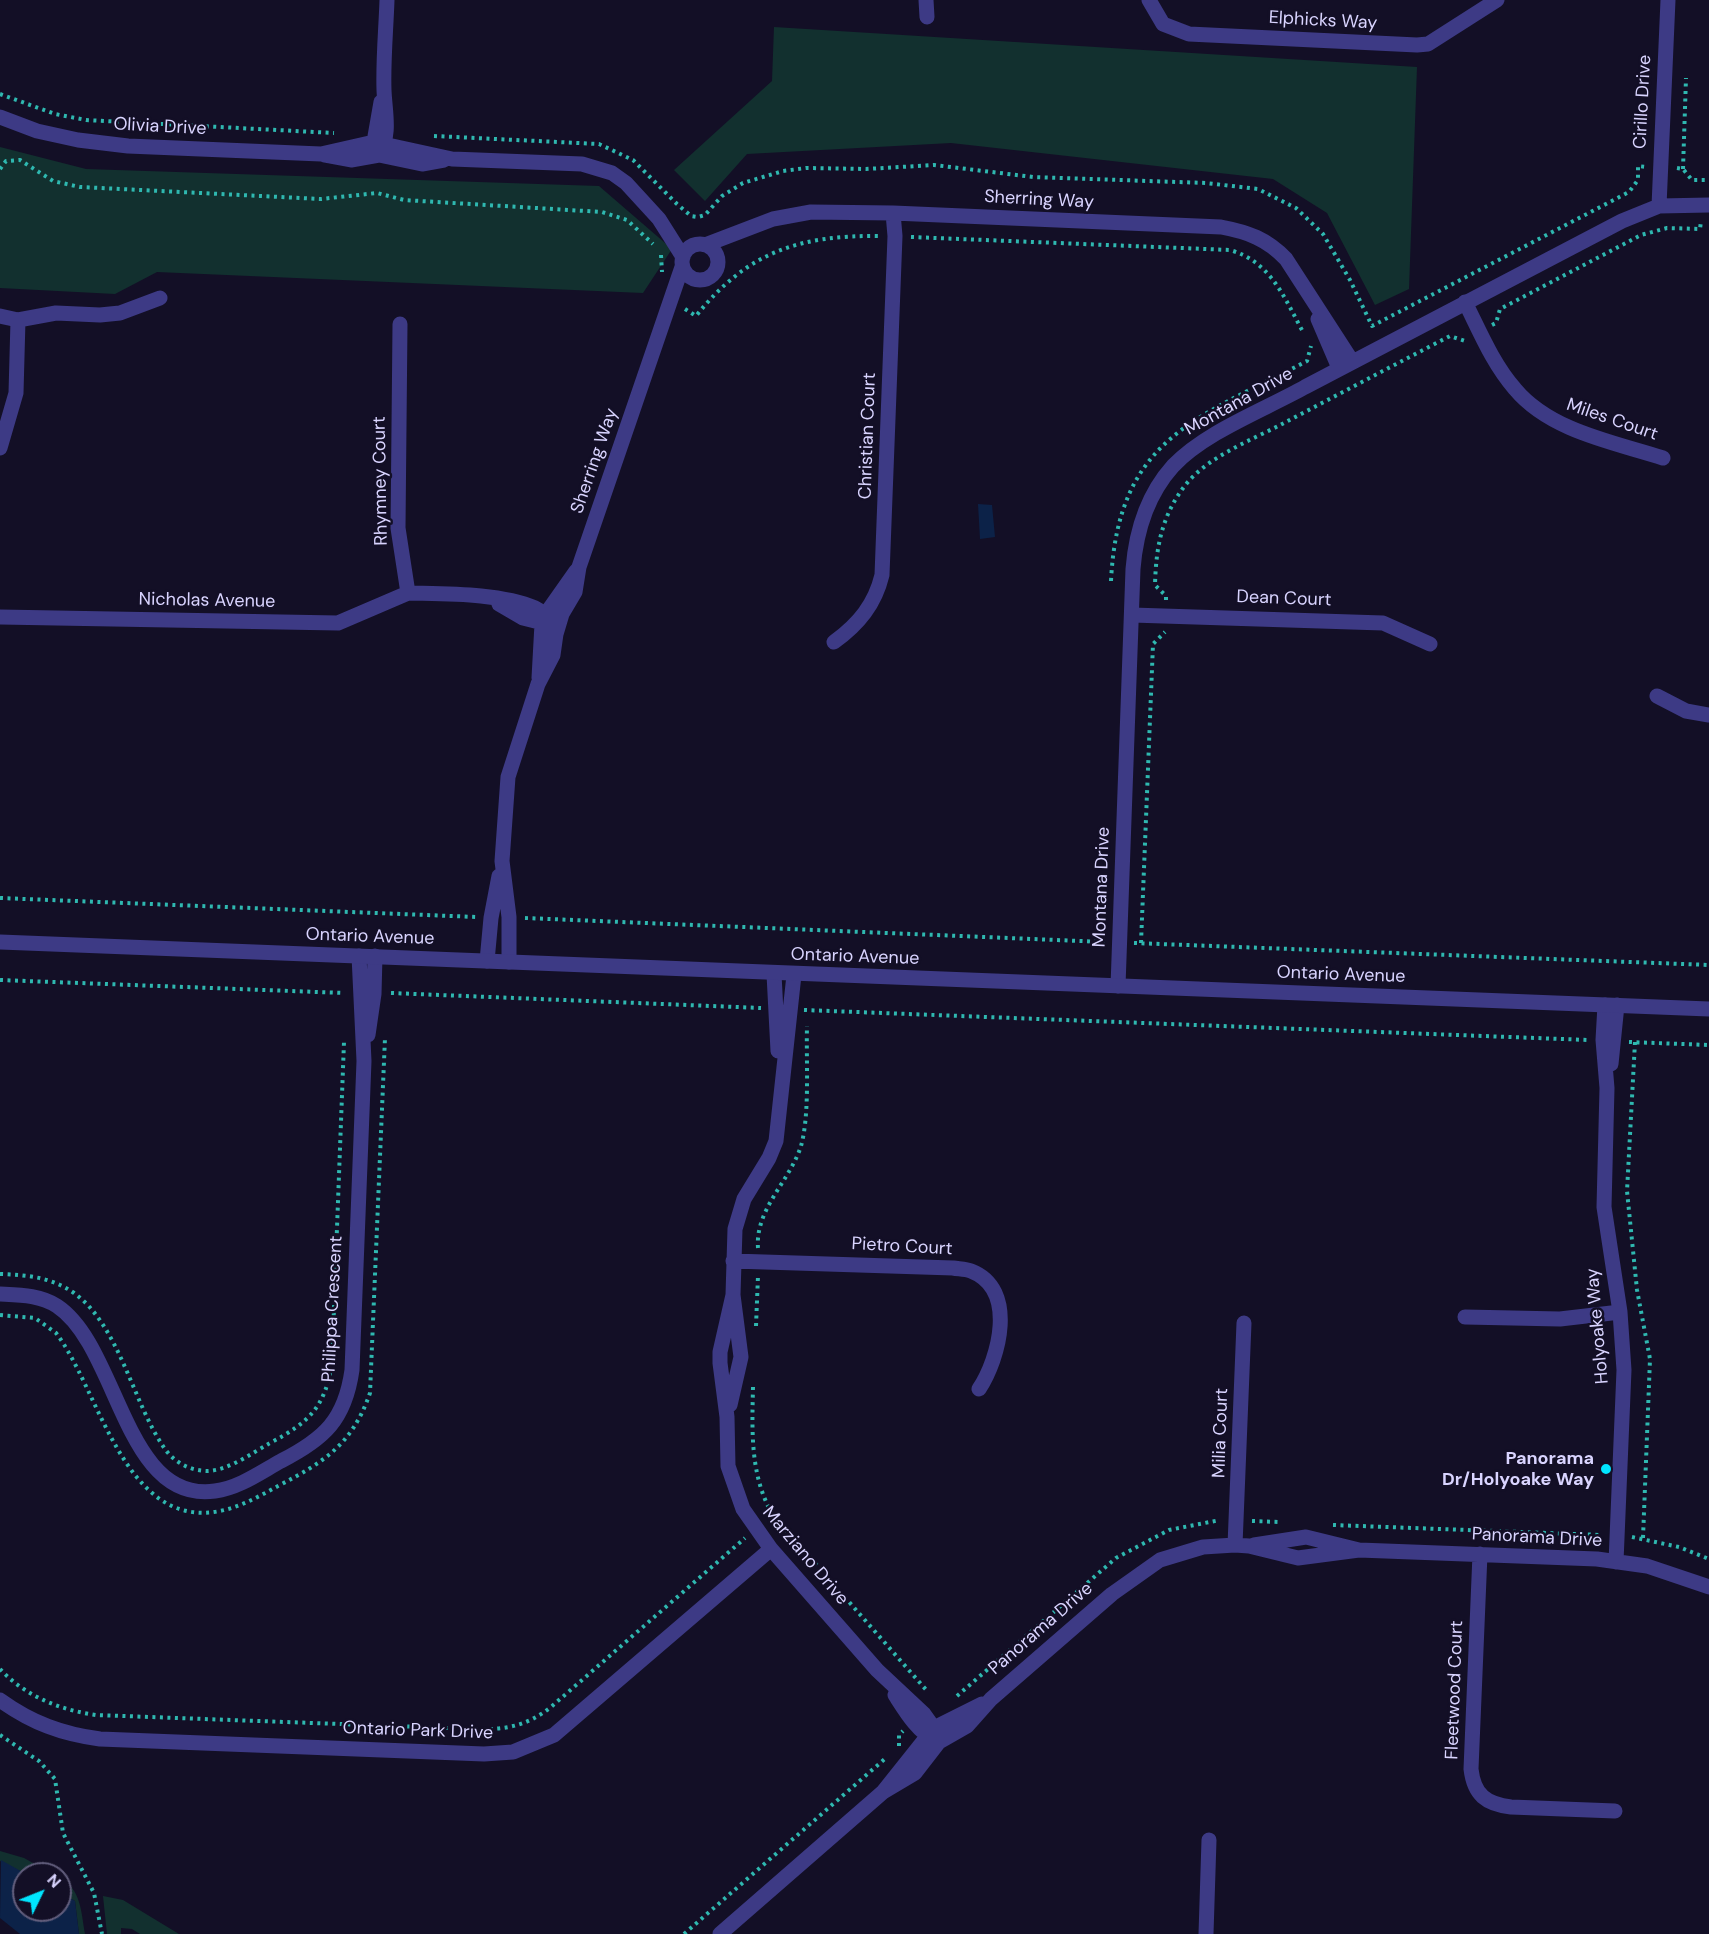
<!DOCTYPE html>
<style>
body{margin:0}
#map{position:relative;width:1709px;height:1934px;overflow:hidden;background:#130f26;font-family:"DM Sans",sans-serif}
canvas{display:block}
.north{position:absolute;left:12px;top:1862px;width:60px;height:60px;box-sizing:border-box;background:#130f26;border:2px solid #625e7d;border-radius:50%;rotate:47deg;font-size:16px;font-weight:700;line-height:24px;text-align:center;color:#d9d4ff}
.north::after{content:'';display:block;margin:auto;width:21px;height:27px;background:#00e5ff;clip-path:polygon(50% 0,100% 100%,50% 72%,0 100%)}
</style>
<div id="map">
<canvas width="1709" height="1934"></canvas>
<div class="north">N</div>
</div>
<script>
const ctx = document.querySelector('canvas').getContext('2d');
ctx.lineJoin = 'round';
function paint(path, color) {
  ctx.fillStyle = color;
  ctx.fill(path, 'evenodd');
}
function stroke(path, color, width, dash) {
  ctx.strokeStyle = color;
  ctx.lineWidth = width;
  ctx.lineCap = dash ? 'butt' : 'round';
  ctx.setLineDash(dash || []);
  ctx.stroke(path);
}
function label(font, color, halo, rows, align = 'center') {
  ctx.font = font + ' "DM Sans",sans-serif';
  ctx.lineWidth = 5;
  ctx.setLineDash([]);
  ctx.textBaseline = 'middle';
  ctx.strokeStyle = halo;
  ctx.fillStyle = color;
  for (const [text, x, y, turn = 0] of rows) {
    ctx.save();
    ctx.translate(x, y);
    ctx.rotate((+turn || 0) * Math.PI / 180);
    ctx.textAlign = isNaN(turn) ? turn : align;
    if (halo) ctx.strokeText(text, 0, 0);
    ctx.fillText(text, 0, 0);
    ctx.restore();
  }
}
const green = new Path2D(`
 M 774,27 L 1417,67 L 1409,289 L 1375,305 L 1327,213 L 1273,179 L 951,143 L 747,154 L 705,201 L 674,170 L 772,81 Z
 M 0,147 L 86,169 L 599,186 L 672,249 L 643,293 L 157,272 L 115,294 L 0,288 Z
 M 0,1851 L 24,1858 L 53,1874 L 26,1874 L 0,1861 Z
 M 60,1878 C 81,1889 81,1911 85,1934 L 79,1934 L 75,1901 L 60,1892 Z
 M 103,1896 L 123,1900 L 179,1934 L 140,1934 L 132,1929 L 121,1928 L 121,1934 L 107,1934 Z`);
const water = new Path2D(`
 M 978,504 L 992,505 L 995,537 L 980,539 Z
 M 1,1860 L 26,1874 L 24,1874 L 24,1910 L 60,1910 L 60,1892 L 75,1901 L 79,1934 L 20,1934 L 0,1918 Z`);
const path = new Path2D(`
 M 0,94 L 55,114 L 86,120 L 334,133
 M 434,136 L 599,144 L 633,160 L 677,204 L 691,216 L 698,217 L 705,215 L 722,196 L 743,183 L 783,171 L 806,168 L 866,169 L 934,165 L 1033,177 L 1206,183 L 1258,189 L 1296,208 L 1323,234 L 1350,280 L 1372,326 L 1629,192 L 1638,180 L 1638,166 L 1646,167
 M 1677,168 L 1683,169 L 1692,180 L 1709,180
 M 0,169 L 6,161 L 20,160 L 53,181 L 80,187 L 321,199 L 377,193 L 404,200 L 602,212 L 627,220 L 653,244
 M 1683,169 L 1686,78
 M 911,237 L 1230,250 C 1271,262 1284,297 1303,332
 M 661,255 L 662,272
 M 685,309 L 696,316 C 747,252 799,235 880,236
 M 1492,325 L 1496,323 L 1500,309 L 1641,235 L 1667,228 L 1700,229 L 1701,221
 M 1111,581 C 1118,438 1196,419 1307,361 L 1311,346
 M 1166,600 L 1166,596 L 1155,585 C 1156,546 1162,514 1187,483 C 1211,455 1252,440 1284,423 C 1339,394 1394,365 1450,336 L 1465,341
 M 0,898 L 476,917
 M 525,918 L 1105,942
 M 1134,943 L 1709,965
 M 1141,943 L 1153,644 L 1165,632
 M 0,980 L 344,993
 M 391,993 L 761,1008
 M 804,1010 L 1588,1040
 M 1629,1042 L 1709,1045
 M 1635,1042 L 1627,1191 L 1637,1290 L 1650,1359 L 1643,1538
 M 758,1248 C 755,1209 790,1181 801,1146 C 810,1114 806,1061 807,1026
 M 0,1274 C 27,1275 51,1277 74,1293 C 120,1326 133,1404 165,1449 C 175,1463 191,1471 208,1471 C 229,1470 252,1453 270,1443 C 310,1422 326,1406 332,1361 L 344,1042
 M 0,1315 L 35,1318 L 56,1333 C 99,1389 123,1524 214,1512 C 237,1509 258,1497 278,1486 C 324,1462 352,1445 370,1393 L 385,1038
 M 756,1326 L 758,1276
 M 753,1387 C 752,1432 750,1474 772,1514 L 928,1692
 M 1252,1521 L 1280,1522
 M 1333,1525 L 1601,1535
 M 1632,1537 L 1679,1547 L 1709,1559
 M 0,1669 C 25,1696 60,1710 96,1715 L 475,1729 C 505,1730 527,1726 551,1707 L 745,1538
 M 957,1696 L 1116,1558 L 1169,1530 L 1220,1520
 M 0,1735 L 39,1761 L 55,1779 L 63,1833 L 94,1893 L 102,1934
 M 899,1746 L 899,1735 L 903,1731
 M 684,1934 L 887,1757`);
const minor = new Path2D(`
 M 926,0 L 927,17
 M 1149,0 L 1163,24 L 1189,34 L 1417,45 L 1428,44 L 1497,0
 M 0,117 L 37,131 L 78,140 L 128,146 L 321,154 L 374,142 L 452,159 L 582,164 L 612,173 L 626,183 L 659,219 L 683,257
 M 378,151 L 374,142 L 381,102
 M 324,155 L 351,160 L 379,155 L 422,164 L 444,160
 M 379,155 C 391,133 385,114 384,90 C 383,60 386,30 387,0
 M 1659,206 L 1668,0
 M682 262a18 18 0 1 1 36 0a18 18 0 1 1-36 0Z
 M 705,245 L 773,219 L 811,212 L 893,213 L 1221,227 C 1248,232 1267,239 1286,259 L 1352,361
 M 1465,302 C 1480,332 1493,364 1515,389 C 1550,431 1613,442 1663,458
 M 0,316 L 18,320 L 16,393 L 0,448
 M 1318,319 L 1339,368
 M 18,320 L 56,313 L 100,315 L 120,313 L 160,298
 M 400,324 L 398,528 L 408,593 C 446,594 500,593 535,608 C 543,612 551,619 558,625
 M 499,604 L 523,618 L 551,625
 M 1132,615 L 1383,623 L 1430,644
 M 0,617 L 338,623 L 408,593
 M 834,642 C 859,624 875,604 882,575 L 895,236 L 893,213
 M 539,678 L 542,624 L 545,615 L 576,571
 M 1657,696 L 1686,711 L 1709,715
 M 487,961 L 491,918 L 499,876
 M 509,962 L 509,917 L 502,861 L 508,777 L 538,684 L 553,655 L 556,634 L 562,614 L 575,592 L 579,567 L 682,267
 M 774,974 L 778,1051
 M 1118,986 L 1133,569 C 1136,531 1147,495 1173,466 C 1205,432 1264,410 1305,387 C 1410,331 1516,276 1622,221 L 1659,206 L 1709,205
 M 1605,1005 L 1603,1040 L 1607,1088 L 1604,1207 L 1620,1312 L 1624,1370 L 1616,1562
 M 368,1035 L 374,994 L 375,956
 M 1611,1064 L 1617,1005
 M 733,1261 L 953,1268 C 959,1269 966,1269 971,1271 C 1018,1289 999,1359 979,1389
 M 0,1294 C 20,1295 40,1295 57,1306 C 119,1347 124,1504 215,1491 C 239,1488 261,1472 281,1461 C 324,1439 345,1420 352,1370 L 364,1061 L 359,956
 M 733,1295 L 720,1352 L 720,1363 L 727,1417 L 728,1466 L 743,1509 L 771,1549 L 877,1670 L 924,1714 L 934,1728 L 939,1742
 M 1465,1317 L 1560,1319 L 1620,1312
 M 730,1405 L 741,1357 L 733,1295 L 735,1229 L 744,1199 L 769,1158 L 776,1141 L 794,975
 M 1235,1545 L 1244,1323
 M 1254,1545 L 1306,1537 L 1359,1550 L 1597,1559 L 1647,1566 L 1709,1587
 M 1480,1554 L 1471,1769 C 1474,1795 1486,1804 1511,1807 L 1615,1811
 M 895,1695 C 906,1712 917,1731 936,1741
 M 0,1700 C 32,1723 62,1734 100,1739 L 484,1754 L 513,1752 L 554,1735 L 771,1549
 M 883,1792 L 915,1773 L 939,1742 L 967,1726 L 991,1699 L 1112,1594 L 1160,1560 L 1203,1547 L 1235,1545 L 1249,1546 L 1298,1558 L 1359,1550
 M 720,1934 L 883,1792 L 934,1728 L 982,1704
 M 1206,1934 L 1209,1840`);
const tertiary = new Path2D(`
 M 0,942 L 1709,1009`);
const markers = [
 [1606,1469,6,"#00e5ff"]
];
const streetNames = [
 ["Elphicks Way",1323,21,3],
 ["Cirillo Drive",1643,102,-87],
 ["Olivia Drive",160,127,3],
 ["Sherring Way",1039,200,3],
 ["Montana Drive",1239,402,-29],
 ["Miles Court",1612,420,19],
 ["Christian Court",868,436,-88],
 ["Sherring Way",595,461,-71],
 ["Rhymney Court",381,481,-91],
 ["Dean Court",1284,599,2],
 ["Nicholas Avenue",207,601,1],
 ["Montana Drive",1102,887,-88],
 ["Ontario Avenue",370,937,2],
 ["Ontario Avenue",855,957,2],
 ["Ontario Avenue",1341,975,2],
 ["Pietro Court",902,1247,3],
 ["Philippa Crescent",333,1309,-87],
 ["Holyoake Way",1598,1326,-95],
 ["Milia Court",1221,1433,-88],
 ["Panorama Drive",1537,1538,3],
 ["Marziano Drive",805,1556,50],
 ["Panorama Drive",1041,1629,-41],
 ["Fleetwood Court",1455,1690,-88],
 ["Ontario Park Drive",418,1731,2]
];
const poiNames = [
 ["Panorama",1594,1459],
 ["Dr/Holyoake Way",1594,1480]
];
paint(green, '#12302f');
paint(water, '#0c2248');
stroke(path, '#2fb8b0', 4, [3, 4.5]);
stroke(minor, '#3d3a85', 15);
stroke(tertiary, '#3d3a85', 15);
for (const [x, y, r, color] of markers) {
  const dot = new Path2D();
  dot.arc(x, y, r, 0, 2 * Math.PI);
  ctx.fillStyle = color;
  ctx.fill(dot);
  stroke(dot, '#130f26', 2);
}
label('18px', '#d9d4ff', '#130f26', streetNames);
label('bold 18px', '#d9d4ff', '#130f26', poiNames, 'right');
</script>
